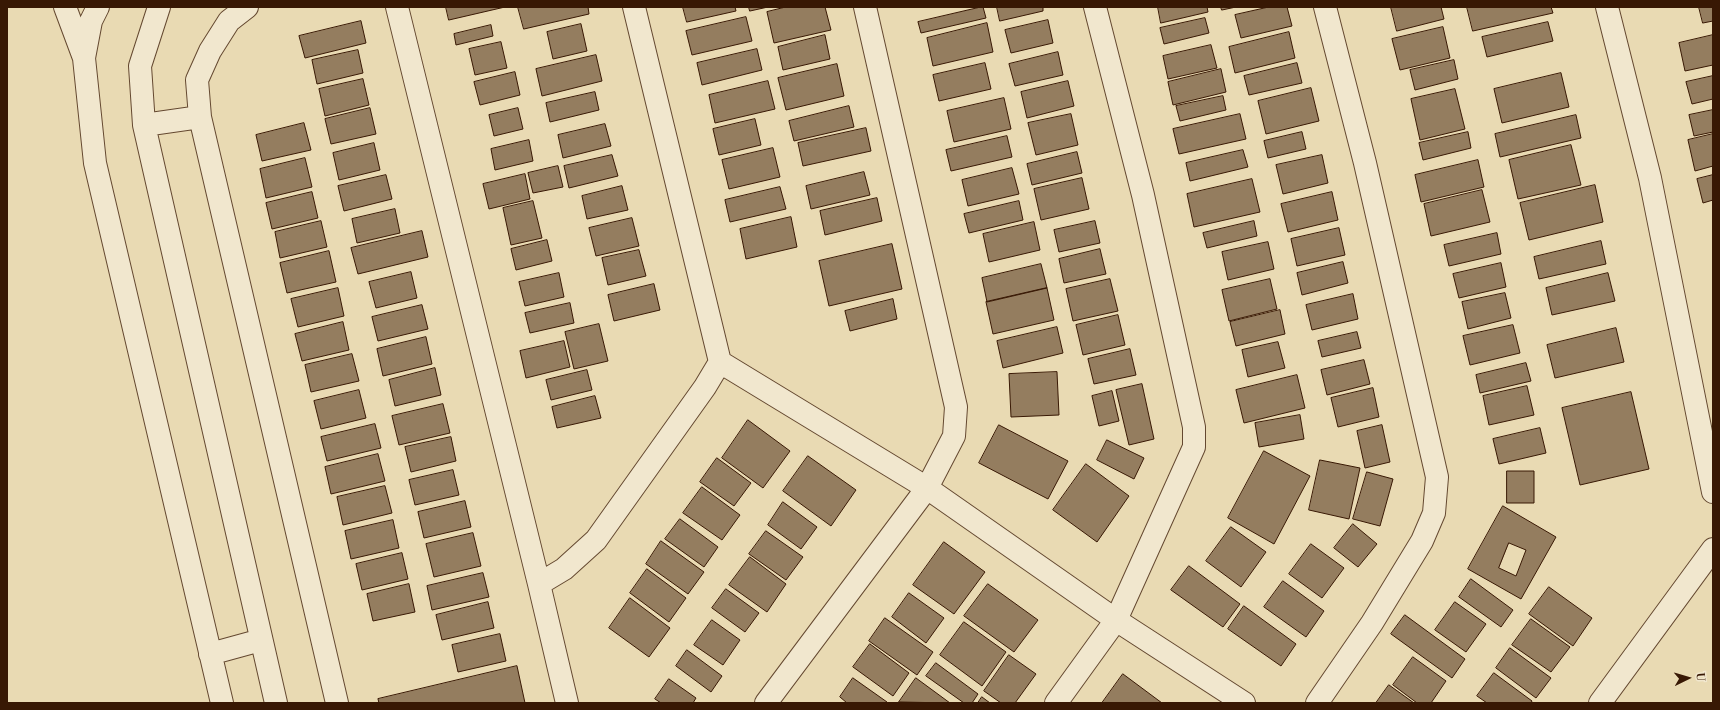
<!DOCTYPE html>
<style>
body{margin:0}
#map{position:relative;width:1720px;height:710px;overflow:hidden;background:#e9dab3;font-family:"Libre Bodoni",serif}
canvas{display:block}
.frame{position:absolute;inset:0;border:8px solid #381804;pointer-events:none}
.north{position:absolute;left:1668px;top:658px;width:40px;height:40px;-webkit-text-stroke:3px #f1e7ce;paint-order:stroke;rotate:85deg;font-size:11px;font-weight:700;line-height:16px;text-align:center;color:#381804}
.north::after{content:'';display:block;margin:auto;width:14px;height:18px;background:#381804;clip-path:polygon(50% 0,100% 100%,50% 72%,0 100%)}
</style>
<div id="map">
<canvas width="1720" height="710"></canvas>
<div class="frame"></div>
<div class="north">U</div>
</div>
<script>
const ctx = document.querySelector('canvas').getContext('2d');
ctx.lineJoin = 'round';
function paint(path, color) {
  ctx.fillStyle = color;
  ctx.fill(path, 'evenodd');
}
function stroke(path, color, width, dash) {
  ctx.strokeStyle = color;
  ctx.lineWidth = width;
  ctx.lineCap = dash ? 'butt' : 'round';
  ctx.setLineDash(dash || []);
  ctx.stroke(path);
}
const building = new Path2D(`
 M 446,7 L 505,7 L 449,20 Z
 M 518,7 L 588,7 L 589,14 L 524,29 Z
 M 683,7 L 735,7 L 736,11 L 687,22 Z
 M 749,7 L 768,7 L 750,11 Z
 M 786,7 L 825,7 L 831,30 L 774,43 L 767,12 Z
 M 981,7 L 983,7 L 986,18 L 921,33 L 918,22 Z
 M 997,7 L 1043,7 L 1043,11 L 1000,21 Z
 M 1158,7 L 1207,7 L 1208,12 L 1161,23 Z
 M 1221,7 L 1236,7 L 1222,10 Z
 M 1269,7 L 1287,7 L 1292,26 L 1241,38 L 1235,15 Z
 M 1391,7 L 1441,7 L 1444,19 L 1397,31 Z
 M 1467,7 L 1551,7 L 1553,13 L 1473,31 Z
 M 1699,7 L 1713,7 L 1713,21 L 1703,23 Z
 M 746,17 L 752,41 L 692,55 L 686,31 Z
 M 1205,18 L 1209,33 L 1164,44 L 1160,28 Z
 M 1048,20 L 1053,43 L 1011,53 L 1005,30 Z
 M 361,21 L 366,43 L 305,58 L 299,36 Z
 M 1548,22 L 1553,41 L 1487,57 L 1482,37 Z
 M 987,23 L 993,52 L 933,66 L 927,38 Z
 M 581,24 L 587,51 L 553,59 L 547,32 Z
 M 491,25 L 493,36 L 456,45 L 454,34 Z
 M 1443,27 L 1450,58 L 1400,70 L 1392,39 Z
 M 1289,32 L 1295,58 L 1235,73 L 1229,47 Z
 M 825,35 L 830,59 L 783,70 L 778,47 Z
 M 1713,35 L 1713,65 L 1685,71 L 1679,43 Z
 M 501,42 L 507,68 L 475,75 L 469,49 Z
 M 1211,45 L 1217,68 L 1168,79 L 1163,56 Z
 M 757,49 L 762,70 L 702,85 L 697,63 Z
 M 358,50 L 363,73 L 317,84 L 312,60 Z
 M 1058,52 L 1063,75 L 1015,86 L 1009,64 Z
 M 596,55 L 602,81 L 542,96 L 536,69 Z
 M 1454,60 L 1458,79 L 1415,90 L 1410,70 Z
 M 985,63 L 991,89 L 939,101 L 933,75 Z
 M 1297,63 L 1302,83 L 1249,95 L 1244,76 Z
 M 837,64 L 844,96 L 786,110 L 778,78 Z
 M 1221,69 L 1226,92 L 1173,105 L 1168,82 Z
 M 515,72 L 520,95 L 480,105 L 474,82 Z
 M 1561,73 L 1569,107 L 1502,123 L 1494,89 Z
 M 1713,76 L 1713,99 L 1692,104 L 1686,82 Z
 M 363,79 L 369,105 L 325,116 L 319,89 Z
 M 768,81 L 775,109 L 715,123 L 709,95 Z
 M 1068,81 L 1074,106 L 1027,118 L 1021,92 Z
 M 1311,88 L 1319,121 L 1266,134 L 1258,101 Z
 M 1455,89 L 1465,129 L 1420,140 L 1411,99 Z
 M 595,92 L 599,110 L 550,122 L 546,103 Z
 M 1223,96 L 1226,110 L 1180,121 L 1176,106 Z
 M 1004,98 L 1011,129 L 954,142 L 947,111 Z
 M 849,106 L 854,127 L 794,141 L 789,121 Z
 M 370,108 L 376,134 L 331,144 L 325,119 Z
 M 518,108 L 523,129 L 494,136 L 489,115 Z
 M 1713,110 L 1713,132 L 1694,136 L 1689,115 Z
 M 1071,114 L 1078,145 L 1036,155 L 1028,123 Z
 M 1240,114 L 1246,139 L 1179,154 L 1173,129 Z
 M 1576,115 L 1581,138 L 1500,157 L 1495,134 Z
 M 755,119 L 761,145 L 719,155 L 713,129 Z
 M 304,123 L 311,150 L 262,161 L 256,135 Z
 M 605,124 L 611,146 L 563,158 L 558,135 Z
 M 866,128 L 871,151 L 803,166 L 798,143 Z
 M 1302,132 L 1306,149 L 1268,158 L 1264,141 Z
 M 1468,132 L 1471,148 L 1423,160 L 1419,143 Z
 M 1713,134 L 1713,166 L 1695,171 L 1688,140 Z
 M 1007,136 L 1012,157 L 951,171 L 946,150 Z
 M 529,140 L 533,161 L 495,170 L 491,149 Z
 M 374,143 L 380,170 L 339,180 L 333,153 Z
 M 1571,145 L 1581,185 L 1518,199 L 1509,160 Z
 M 773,148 L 780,177 L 729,189 L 722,160 Z
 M 1243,150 L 1248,167 L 1190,181 L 1186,163 Z
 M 1077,152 L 1082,173 L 1032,185 L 1027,164 Z
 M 612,155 L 618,176 L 569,188 L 564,166 Z
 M 1322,155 L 1328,183 L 1283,194 L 1276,165 Z
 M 305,158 L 312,187 L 266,198 L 260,169 Z
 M 1478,160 L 1484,187 L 1421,202 L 1415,175 Z
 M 558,166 L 563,187 L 533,193 L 528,173 Z
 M 1012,168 L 1019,194 L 968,206 L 962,180 Z
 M 864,172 L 870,195 L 811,209 L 806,186 Z
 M 525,174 L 530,199 L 489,209 L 483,184 Z
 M 386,175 L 392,199 L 344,211 L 338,186 Z
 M 1713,175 L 1713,200 L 1703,203 L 1697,179 Z
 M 1082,178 L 1089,209 L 1041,220 L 1034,189 Z
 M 1252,179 L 1260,212 L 1194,227 L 1187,194 Z
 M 1595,185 L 1603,222 L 1529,240 L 1520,203 Z
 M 622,186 L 628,210 L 587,219 L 582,196 Z
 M 780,187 L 786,209 L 730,222 L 725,200 Z
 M 1482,190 L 1490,222 L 1431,236 L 1424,204 Z
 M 312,192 L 318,218 L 272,229 L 266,203 Z
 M 1332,192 L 1338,220 L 1288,232 L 1281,204 Z
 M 877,198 L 882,221 L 825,235 L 820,211 Z
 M 533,201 L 542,238 L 511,245 L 503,208 Z
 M 1019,201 L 1023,220 L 969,233 L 964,214 Z
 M 395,209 L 400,233 L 357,243 L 352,219 Z
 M 791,217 L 797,247 L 746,259 L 740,229 Z
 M 632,218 L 639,246 L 596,256 L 589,228 Z
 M 321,221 L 327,247 L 280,258 L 275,232 Z
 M 1095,221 L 1100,243 L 1059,252 L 1054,230 Z
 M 1254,221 L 1257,236 L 1207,248 L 1203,233 Z
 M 1034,222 L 1040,250 L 989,262 L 983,234 Z
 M 1339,228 L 1345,255 L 1297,266 L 1291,239 Z
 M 422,231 L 428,257 L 358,274 L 351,248 Z
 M 1497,233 L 1501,254 L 1449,266 L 1444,245 Z
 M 547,240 L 552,261 L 516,270 L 511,249 Z
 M 1601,241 L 1606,264 L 1539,279 L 1534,257 Z
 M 1268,242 L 1274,269 L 1228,280 L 1222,252 Z
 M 892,244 L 902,289 L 829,306 L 819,261 Z
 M 1100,249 L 1106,274 L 1064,283 L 1059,259 Z
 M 639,250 L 646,276 L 608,285 L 602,258 Z
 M 329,251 L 336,282 L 287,293 L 280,263 Z
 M 1343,262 L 1348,283 L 1302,295 L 1297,273 Z
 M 1501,263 L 1506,287 L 1459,298 L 1453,274 Z
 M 1041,264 L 1047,288 L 987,302 L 982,278 Z
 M 411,272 L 417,298 L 376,308 L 369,282 Z
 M 559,273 L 564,297 L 525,306 L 519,282 Z
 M 1608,273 L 1615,301 L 1552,315 L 1546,288 Z
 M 1110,279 L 1118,311 L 1073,321 L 1066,289 Z
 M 1270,279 L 1277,309 L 1229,321 L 1222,290 Z
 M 654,284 L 660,310 L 614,321 L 608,295 Z
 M 338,288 L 344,316 L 298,327 L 291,299 Z
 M 1047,288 L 1054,320 L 993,334 L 986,302 Z
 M 1505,293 L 1511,318 L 1468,329 L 1462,302 Z
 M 1353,294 L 1358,319 L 1312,330 L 1306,305 Z
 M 893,299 L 897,319 L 850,331 L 845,311 Z
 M 570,303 L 574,323 L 530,333 L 525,313 Z
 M 422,305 L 428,329 L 378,341 L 372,317 Z
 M 1280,310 L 1285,334 L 1236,346 L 1230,322 Z
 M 1118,315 L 1125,345 L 1083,355 L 1076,325 Z
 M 343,322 L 349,350 L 302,361 L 295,334 Z
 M 599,324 L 608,361 L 574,369 L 565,332 Z
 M 1513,325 L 1520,353 L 1470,365 L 1463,336 Z
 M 1057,327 L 1063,353 L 1003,368 L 997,341 Z
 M 1616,328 L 1624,362 L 1555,378 L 1547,345 Z
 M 1357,332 L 1361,348 L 1322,357 L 1318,341 Z
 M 426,337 L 432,364 L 383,376 L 377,349 Z
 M 564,341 L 570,367 L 526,378 L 520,351 Z
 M 1278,342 L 1285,368 L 1248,377 L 1242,350 Z
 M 1130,349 L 1136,375 L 1094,384 L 1088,359 Z
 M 352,354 L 359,381 L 311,392 L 305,365 Z
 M 1364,360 L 1370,384 L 1327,395 L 1321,370 Z
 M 1526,363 L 1531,381 L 1480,393 L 1476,375 Z
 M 435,368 L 441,395 L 395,406 L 389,380 Z
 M 587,370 L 592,390 L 551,400 L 546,380 Z
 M 1057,372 L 1059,415 L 1011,417 L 1009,374 Z
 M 1297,375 L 1305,408 L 1244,423 L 1236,390 Z
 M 1142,384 L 1154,439 L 1129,445 L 1116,390 Z
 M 1527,386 L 1534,415 L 1489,425 L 1483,396 Z
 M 1373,388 L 1379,417 L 1338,427 L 1331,398 Z
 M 359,390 L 366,418 L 321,429 L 314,401 Z
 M 1112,391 L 1119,421 L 1099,426 L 1092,396 Z
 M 1631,392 L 1649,469 L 1580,485 L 1562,408 Z
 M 595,396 L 601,418 L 557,428 L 552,407 Z
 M 443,404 L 450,433 L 399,445 L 392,416 Z
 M 1300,415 L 1304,439 L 1259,447 L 1255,423 Z
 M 748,420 L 790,451 L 763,488 L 722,458 Z
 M 375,424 L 381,448 L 327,461 L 321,437 Z
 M 999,425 L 1068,461 L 1048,499 L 979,463 Z
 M 1382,425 L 1390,462 L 1365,468 L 1357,431 Z
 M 1540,428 L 1546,453 L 1499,464 L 1493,439 Z
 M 451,437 L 456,461 L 411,472 L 405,447 Z
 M 1107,440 L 1144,458 L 1134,479 L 1097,460 Z
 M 1264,451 L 1310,476 L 1274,544 L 1228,518 Z
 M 378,454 L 385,481 L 331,494 L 325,467 Z
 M 808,456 L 856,490 L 831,526 L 783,491 Z
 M 717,458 L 751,483 L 734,506 L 700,482 Z
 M 1320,460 L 1360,468 L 1349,519 L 1309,510 Z
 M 1086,464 L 1129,496 L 1097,542 L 1053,510 Z
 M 453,470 L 459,495 L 415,505 L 409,480 Z
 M 1507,471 L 1534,471 L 1534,503 L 1507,503 Z
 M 1367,472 L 1393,479 L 1380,526 L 1353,519 Z
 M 385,486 L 392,513 L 343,525 L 337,497 Z
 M 702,487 L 740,515 L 722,540 L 683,513 Z
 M 465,501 L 471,527 L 424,538 L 418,512 Z
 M 783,502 L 817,527 L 801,549 L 768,525 Z
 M 1503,506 L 1556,537 L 1521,599 L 1468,569 ZM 1509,543 L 1526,550 L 1516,576 L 1499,568 Z
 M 680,519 L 718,547 L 704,567 L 665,539 Z
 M 393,520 L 399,548 L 351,559 L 345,531 Z
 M 1353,524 L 1377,544 L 1358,567 L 1334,548 Z
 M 1231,527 L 1266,552 L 1241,587 L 1206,561 Z
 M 766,531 L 803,557 L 786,580 L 749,554 Z
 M 473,533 L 481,566 L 434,577 L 426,544 Z
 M 661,541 L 704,572 L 688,594 L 646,564 Z
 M 944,542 L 985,572 L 954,614 L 913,585 Z
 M 1311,544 L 1344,568 L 1322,598 L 1289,574 Z
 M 402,553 L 408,579 L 362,590 L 356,564 Z
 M 750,557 L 786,584 L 767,612 L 729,585 Z
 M 1189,566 L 1240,604 L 1223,627 L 1171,590 Z
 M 647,569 L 686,598 L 669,622 L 630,593 Z
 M 483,573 L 489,597 L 432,610 L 427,586 Z
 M 1471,579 L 1513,610 L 1501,627 L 1459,597 Z
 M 1283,581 L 1324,611 L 1306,637 L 1264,607 Z
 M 409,584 L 415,612 L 373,621 L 367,594 Z
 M 988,584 L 1038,620 L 1014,652 L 964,616 Z
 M 1549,587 L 1592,618 L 1573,646 L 1529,614 Z
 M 726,589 L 759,613 L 745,632 L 712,608 Z
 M 909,593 L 944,618 L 926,643 L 892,617 Z
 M 630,598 L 670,628 L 649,657 L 609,628 Z
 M 488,602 L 494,628 L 442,640 L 436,615 Z
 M 1455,602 L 1486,624 L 1466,652 L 1435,630 Z
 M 1244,606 L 1296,644 L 1281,666 L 1228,629 Z
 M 1405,615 L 1465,659 L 1452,678 L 1391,634 Z
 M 885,618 L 933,652 L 917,675 L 869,641 Z
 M 1531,619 L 1570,647 L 1551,672 L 1512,645 Z
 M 712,620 L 740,640 L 723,665 L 694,645 Z
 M 964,622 L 1006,652 L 982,686 L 940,655 Z
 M 500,634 L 506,661 L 458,672 L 452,645 Z
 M 870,644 L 909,673 L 893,696 L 853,667 Z
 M 1510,648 L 1551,678 L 1536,698 L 1496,668 Z
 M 687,650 L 722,676 L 711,692 L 676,666 Z
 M 1009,655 L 1036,674 L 1015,703 L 1001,703 L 984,691 Z
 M 1413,657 L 1446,681 L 1431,703 L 1417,703 L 1393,685 Z
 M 936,663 L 978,694 L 972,703 L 964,703 L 926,676 Z
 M 517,666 L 525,703 L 379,703 L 378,699 Z
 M 1494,673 L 1532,701 L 1531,703 L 1487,703 L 1477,696 Z
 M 1123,674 L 1162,703 L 1102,703 Z
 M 853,678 L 887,702 L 886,703 L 847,703 L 840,697 Z
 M 916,678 L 950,703 L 899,702 Z
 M 669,679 L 696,698 L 693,703 L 661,703 L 655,699 Z
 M 1389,685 L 1414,703 L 1376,703 Z
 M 982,697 L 990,703 L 978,703 Z`);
const minor = new Path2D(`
 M 65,7 L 84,58
 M 98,7 L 91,21 L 84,58 L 95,163 L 222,703
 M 159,7 L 140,66 L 144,125 L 276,703
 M 247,7 L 229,21 L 210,51 L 197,80 L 200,117 L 337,703
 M 397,7 L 539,584 L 567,703
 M 1607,7 L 1650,178 L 1713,492
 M 144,125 L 200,117
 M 720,362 L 927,488 L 1116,620 L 1244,703
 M 539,584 L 564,569 L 596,540 L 705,387 L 720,362 L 634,7
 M 210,654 L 261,640
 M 766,703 L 927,488 L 954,436 L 956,407 L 865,7
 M 1056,703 L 1116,620 L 1194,447 L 1194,427 L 1143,195 L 1095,7
 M 1317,703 L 1372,623 L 1422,541 L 1434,513 L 1437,477 L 1365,163 L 1325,7
 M 1600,703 L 1713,549`);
paint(building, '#947d5f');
stroke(building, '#381804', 1);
stroke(minor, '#644830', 24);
stroke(minor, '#f1e7ce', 22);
</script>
